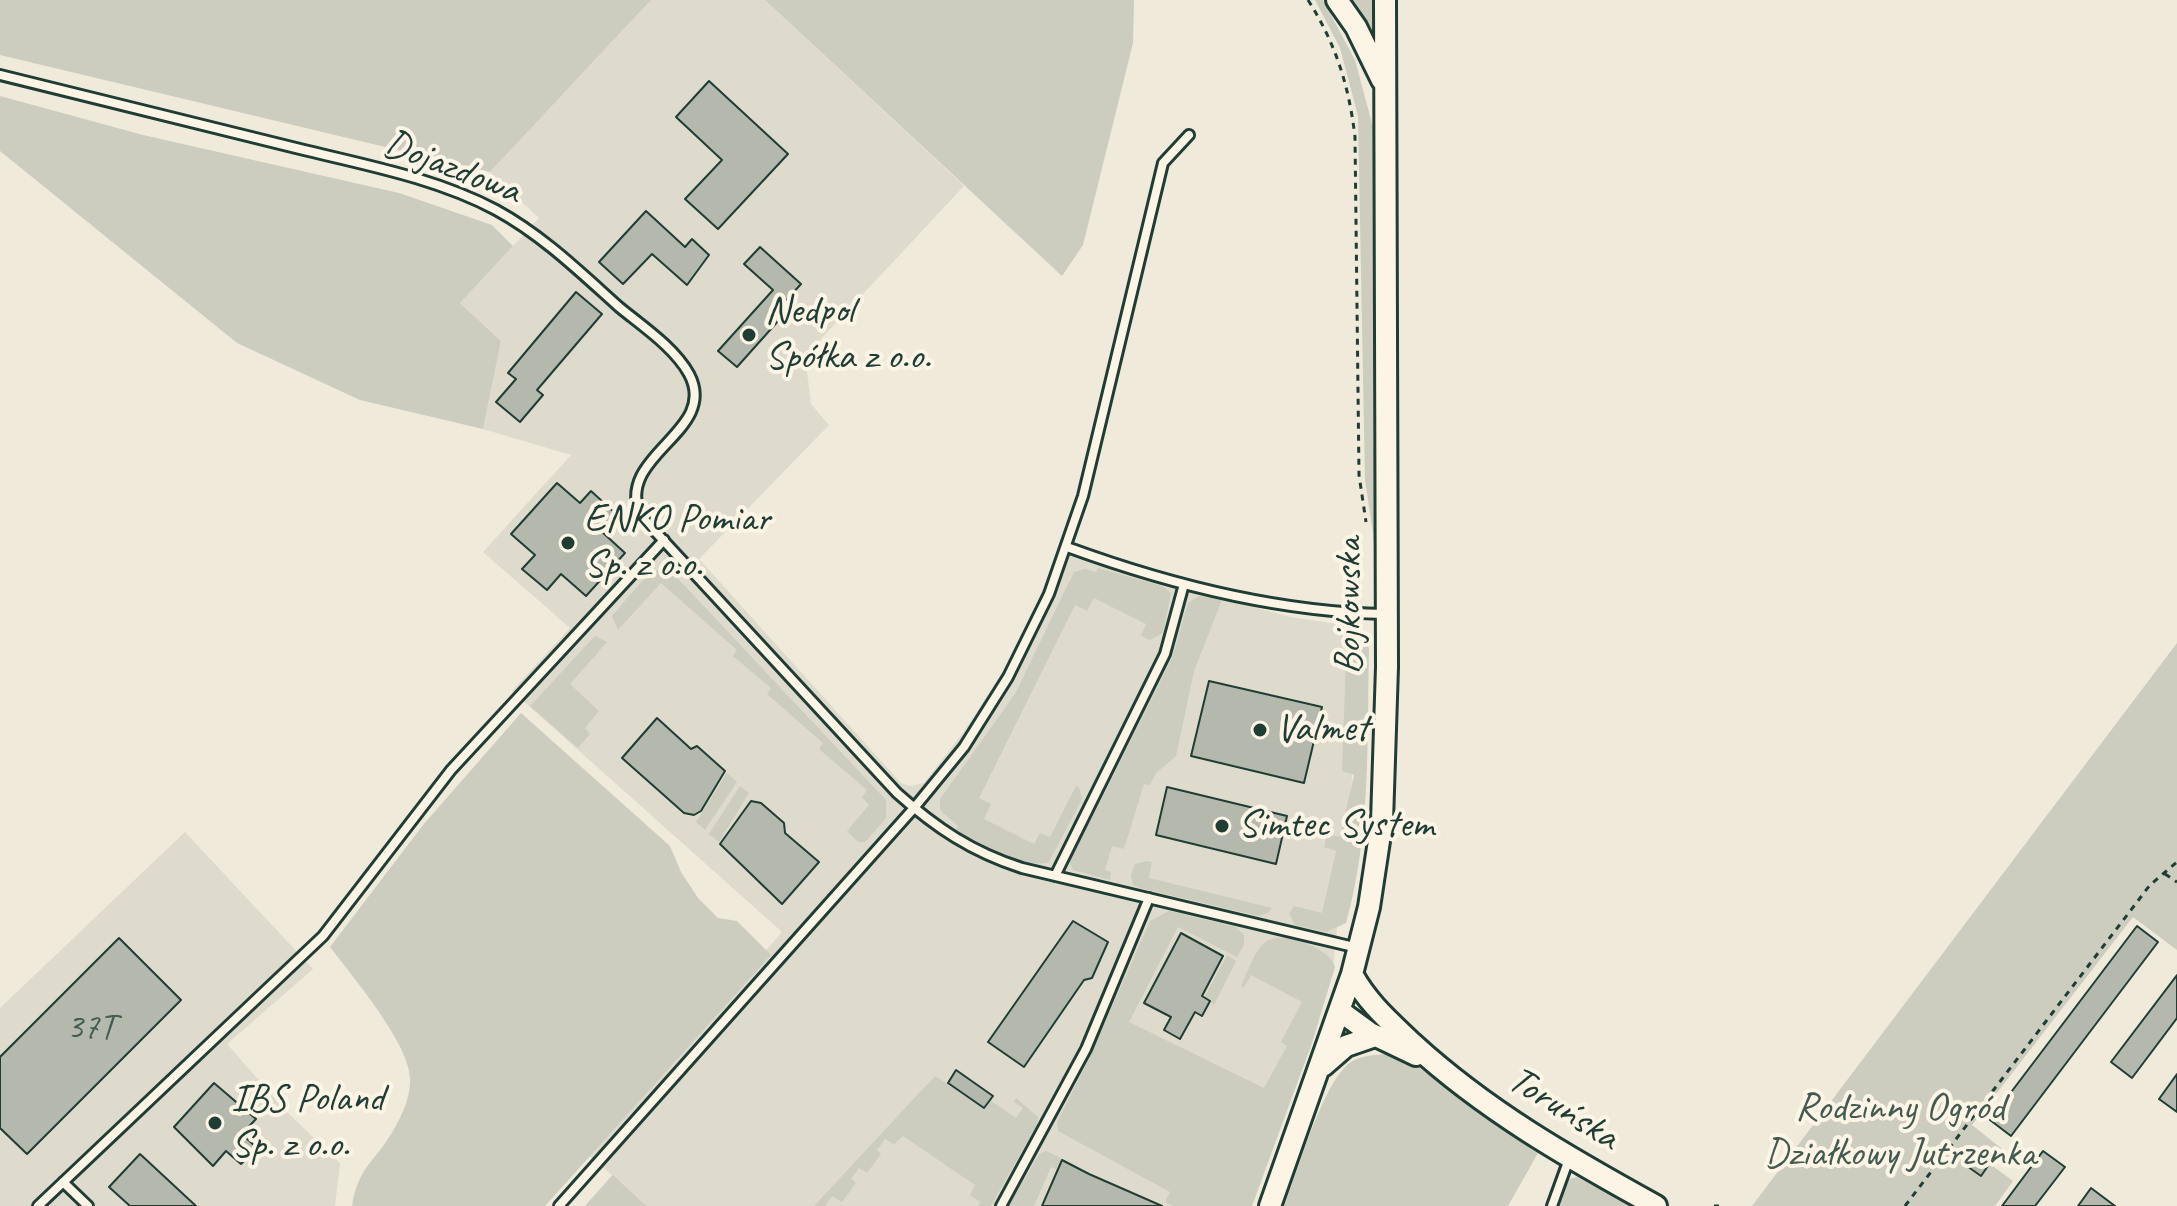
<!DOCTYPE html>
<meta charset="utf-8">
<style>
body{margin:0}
canvas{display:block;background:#efeada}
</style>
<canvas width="2177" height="1206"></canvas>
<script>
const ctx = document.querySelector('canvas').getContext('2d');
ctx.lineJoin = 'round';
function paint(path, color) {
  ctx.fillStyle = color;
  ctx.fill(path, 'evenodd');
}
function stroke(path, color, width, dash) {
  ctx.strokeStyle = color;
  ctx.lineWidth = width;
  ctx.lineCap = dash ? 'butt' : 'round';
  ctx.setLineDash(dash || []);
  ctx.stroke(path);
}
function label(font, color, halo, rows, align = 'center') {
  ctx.font = font + ' Caveat,sans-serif';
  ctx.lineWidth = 8;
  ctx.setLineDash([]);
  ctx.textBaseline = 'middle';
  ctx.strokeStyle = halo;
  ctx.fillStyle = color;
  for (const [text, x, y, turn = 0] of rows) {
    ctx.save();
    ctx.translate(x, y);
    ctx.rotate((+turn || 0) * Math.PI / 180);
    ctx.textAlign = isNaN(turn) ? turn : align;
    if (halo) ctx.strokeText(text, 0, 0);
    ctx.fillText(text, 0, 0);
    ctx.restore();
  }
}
const built = new Path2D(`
 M 651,0 L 765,0 L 964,186 L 805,356 L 811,404 L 829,425 L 699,559 L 901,783 L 910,786 L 924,783 L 963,733 L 1011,659 L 1035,609 L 1057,552 L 1290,617 L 1358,627 L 1365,648 L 1333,969 L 1247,1206 L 585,1206 L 612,1175 L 586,1153 L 782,932 L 512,691 L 570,628 L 483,552 L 571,455 L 483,429 L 501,341 L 460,303 L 539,218 L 490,172 Z
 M 185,832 L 313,969 L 227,1044 L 287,1112 L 340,1163 L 335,1206 L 0,1206 L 0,1008 Z`);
const green = new Path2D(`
 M 0,0 L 651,0 L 490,172 L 0,55 Z
 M 765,0 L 1134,0 L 1133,43 L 1083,245 L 1062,276 Z
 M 1315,0 L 1323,0 L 1355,60 L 1374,131 L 1373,446 L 1377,447 C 1376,500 1378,552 1378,605 L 1373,533 L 1365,480 L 1358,116 L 1340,48 Z
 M 1346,0 L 1377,0 L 1376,50 Z
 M 0,96 L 143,135 L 399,193 L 492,225 L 513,246 L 460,303 L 501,341 L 483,429 L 360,400 L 237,343 L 0,151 Z
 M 667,567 L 886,800 L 886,818 L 865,842 L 858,842 L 847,831 L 869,805 L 862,797 L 867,790 L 819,749 L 823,743 L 767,694 L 771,688 L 733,656 L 737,650 L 661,583 L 618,630 L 612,616 C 627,600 646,570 667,567 Z
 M 1098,568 L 1162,586 L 1171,593 L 1163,633 L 1150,640 L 1141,636 L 1146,624 L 1094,598 L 1087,611 L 1075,605 L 979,798 L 991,804 L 984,819 L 1034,844 L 1040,833 L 1050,837 L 1076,786 L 1079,788 L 1082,799 L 1049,862 C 1027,870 977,842 956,831 L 958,826 L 940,810 L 940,799 L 1015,694 L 1074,572 L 1085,569 L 1096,572 Z
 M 1199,596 L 1222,600 L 1194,671 L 1176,756 L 1156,773 L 1150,785 L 1144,784 L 1124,849 L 1112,846 L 1105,870 L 1111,872 L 1110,880 L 1073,870 L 1069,859 L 1071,853 L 1090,822 L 1172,658 L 1188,603 Z
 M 1347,626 L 1366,631 L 1369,649 C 1367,740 1371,834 1346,923 L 1326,932 L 1295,925 L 1289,914 L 1294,906 L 1322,913 L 1336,851 L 1324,847 L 1327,834 L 1340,837 L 1354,775 L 1342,771 Z
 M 595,636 L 607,642 L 570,684 L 599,711 L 585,728 L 590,734 L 578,748 L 530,706 Z
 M 2177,643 L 2177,950 L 2133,917 L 1972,1125 L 2001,1148 L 1994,1167 L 2013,1181 L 1995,1206 L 1752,1206 Z
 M 521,713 L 670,846 L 681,872 L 698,898 L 718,918 L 737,921 L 771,955 L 545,1206 L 352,1206 C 358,1167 375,1162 393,1131 C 402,1115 411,1097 410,1078 C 409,1043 352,976 330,947 L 423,825 Z
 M 727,773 L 737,782 L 705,830 L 696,822 Z
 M 740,786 L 749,793 L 719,842 L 709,834 Z
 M 1146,861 L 1152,862 L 1149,878 L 1272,908 L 1268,913 L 1258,916 L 1140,888 L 1133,885 L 1131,875 L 1135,864 Z
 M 1169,911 L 1236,927 L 1244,935 L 1244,945 L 1237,957 L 1178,927 L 1129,1022 L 1264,1088 L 1287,1046 L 1281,1042 L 1302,1002 L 1251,975 L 1244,987 L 1241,986 C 1248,973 1254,949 1267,941 C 1284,931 1330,948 1335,967 L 1312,1043 L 1252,1206 L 1174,1206 L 1165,1202 L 1170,1192 L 1058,1131 L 1057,1122 L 1088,1061 L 1150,921 Z
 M 1227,955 L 1236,961 L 1214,1005 L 1204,998 Z
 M 1389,1050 L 1404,1056 L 1485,1118 L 1538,1153 L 1508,1206 L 1284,1206 C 1298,1171 1321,1089 1347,1065 C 1358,1055 1374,1055 1388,1054 Z
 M 935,1076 L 984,1108 L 990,1100 L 1016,1118 L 1023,1108 L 1014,1102 L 1016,1098 L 1038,1117 L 1037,1124 L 991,1206 L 978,1206 L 980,1202 L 970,1195 L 975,1185 L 903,1136 L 894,1144 L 885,1139 L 877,1150 L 881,1154 L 867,1173 L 859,1168 L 851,1179 L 856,1183 L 842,1202 L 832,1196 L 825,1206 L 814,1206 Z
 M 1046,1151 L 1061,1158 L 1056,1169 L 1051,1167 L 1034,1206 L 1009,1206 L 1039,1154 Z
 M 613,1175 L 646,1206 L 585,1206 Z
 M 1577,1177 L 1631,1206 L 1559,1206 L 1569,1179 Z`);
const building = new Path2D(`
 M 709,81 L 788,154 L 718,229 L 685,199 L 722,160 L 676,117 Z
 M 646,211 L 685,247 L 692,239 L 709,255 L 687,285 L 652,254 L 623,284 L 599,262 Z
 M 760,247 L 801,284 L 773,315 L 779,320 L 737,367 L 718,351 L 773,290 L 744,264 Z
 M 576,292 L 602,314 L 537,390 L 543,395 L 520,422 L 496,402 L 516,379 L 508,373 Z
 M 557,483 L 580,503 L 591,491 L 616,514 L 601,531 L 625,553 L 586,596 L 561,574 L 547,590 L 522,569 L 535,555 L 511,534 Z
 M 1209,681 L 1322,707 L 1304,783 L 1191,756 Z
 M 657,718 L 691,749 L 697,746 L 725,771 L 701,811 L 694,815 L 684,813 L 622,758 Z
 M 1167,787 L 1287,816 L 1276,864 L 1156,835 Z
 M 751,801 L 761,803 L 784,823 L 785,833 L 819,862 L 782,904 L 720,844 Z
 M 1073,921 L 1108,942 L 1092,978 L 1084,980 L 1024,1067 L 988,1042 Z
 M 2137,926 L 2158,942 L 2011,1136 L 1990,1120 Z
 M 1181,933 L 1223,956 L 1202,996 L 1210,1001 L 1202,1016 L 1195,1012 L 1180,1039 L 1164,1030 L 1171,1017 L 1144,1003 Z
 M 119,938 L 181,1000 L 27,1154 L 0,1128 L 0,1057 Z
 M 2177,975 L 2177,1018 L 2132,1078 L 2111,1062 Z
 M 956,1070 L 993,1096 L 984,1108 L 948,1083 Z
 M 2177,1074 L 2177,1112 L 2159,1099 Z
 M 214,1083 L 256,1119 L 242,1134 L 257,1148 L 241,1164 L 226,1151 L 213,1166 L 174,1127 Z
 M 2043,1151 L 2065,1167 L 2035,1206 L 2002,1206 Z
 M 1976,1153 L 1990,1163 L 1981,1176 L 1967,1166 Z
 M 140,1154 L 196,1206 L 130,1206 L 109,1187 Z
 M 1062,1160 L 1089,1174 L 1162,1206 L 1042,1206 Z
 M 2091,1188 L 2115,1206 L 2078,1206 Z`);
const path = new Path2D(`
 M 1308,0 C 1336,44 1349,86 1355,137 L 1359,475 L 1366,522
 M 2165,874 L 2177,882
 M 1714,1206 L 1719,1206
 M 1905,1206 L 2150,885 L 2177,862`);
const service = new Path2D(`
 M 0,75 C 100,99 200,124 300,149 C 365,165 436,178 496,210 C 542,235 580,272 619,307 C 642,326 674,347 689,374 C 720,432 615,454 640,515 L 897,793 C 936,828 972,852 1022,868 L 1358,948
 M 1067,547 C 1168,584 1277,612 1385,614
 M 1055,876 L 1165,654 L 1184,584
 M 63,1182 L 88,1206
 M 38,1206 L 323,936 L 451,770 L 664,540
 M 559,1206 L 914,808 L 964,747 L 1008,677 L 1049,594 L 1083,496 L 1163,163 L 1189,135
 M 1001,1206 L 1086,1049 L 1149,898
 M 1552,1206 L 1569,1159`);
const tertiary = new Path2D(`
 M 1337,0 L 1356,27 L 1382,80
 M 1352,974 C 1367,1002 1389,1021 1412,1043 C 1486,1111 1569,1158 1656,1206
 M 1340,1011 L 1370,1033 L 1416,1055
 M 1323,1066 L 1346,1046 L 1375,1036
 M 1270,1206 L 1352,974 L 1369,907 L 1382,821 L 1387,667 L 1385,0`);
const markers = [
 [749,335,8,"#1f3d34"],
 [568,543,8,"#1f3d34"],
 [1260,730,8,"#1f3d34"],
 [1222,826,8,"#1f3d34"],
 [215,1123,8,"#1f3d34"]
];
const numberNames = [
 ["37T",91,1029]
];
const streetNames = [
 ["Dojazdowa",452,168,21],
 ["Bojkowska",1350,606,-90],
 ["Toruńska",1563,1109,32]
];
const poiNames = [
 ["Nedpol",765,312],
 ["Spółka z o.o.",765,358],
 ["ENKO Pomiar",584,520],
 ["Sp. z o.o.",584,566],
 ["Valmet",1276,730],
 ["Simtec System",1238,826],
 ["IBS Poland",231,1100],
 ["Sp. z o.o.",231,1146]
];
const parkNames = [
 ["Rodzinny Ogród",1900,1109],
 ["Działkowy Jutrzenka",1900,1155]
];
paint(built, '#dedbcc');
paint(green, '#cccdbf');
paint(building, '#b5b9ad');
stroke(building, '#1f3d34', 2);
stroke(service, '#1f3d34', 14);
stroke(tertiary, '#1f3d34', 26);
stroke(path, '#1f3d34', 3, [6, 6]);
stroke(service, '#fcf5e5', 8);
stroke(tertiary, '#fcf5e5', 20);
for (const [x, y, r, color] of markers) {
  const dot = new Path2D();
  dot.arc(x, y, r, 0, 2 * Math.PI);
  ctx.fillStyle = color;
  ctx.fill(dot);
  stroke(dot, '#fcf5e5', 3);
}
label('36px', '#445c52', null, numberNames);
label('40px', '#1f3d34', '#fcf5e5', streetNames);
label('40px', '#1f3d34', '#fcf5e5', poiNames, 'left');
label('40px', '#425a50', '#fcf5e5', parkNames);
</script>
